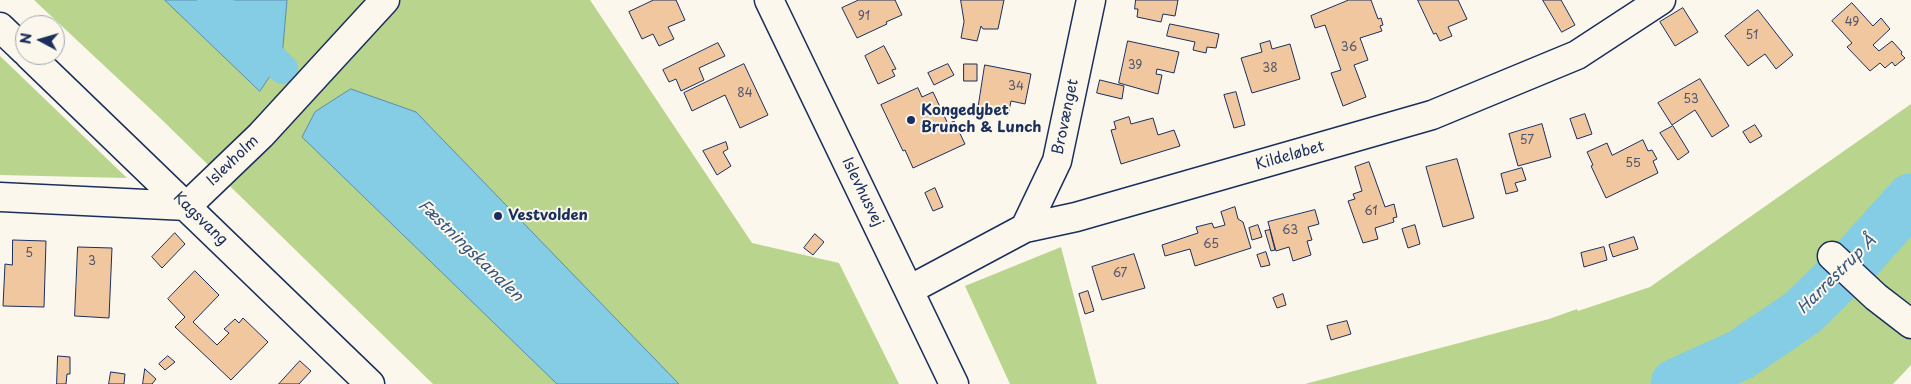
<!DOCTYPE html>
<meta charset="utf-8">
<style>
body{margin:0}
#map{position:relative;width:1911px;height:384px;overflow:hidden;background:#fbf7ec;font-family:"Playpen Sans",sans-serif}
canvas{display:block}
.north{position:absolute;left:15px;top:15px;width:50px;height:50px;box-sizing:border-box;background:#fbf7ec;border:1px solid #a1a7b3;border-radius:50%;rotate:276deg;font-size:14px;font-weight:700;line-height:20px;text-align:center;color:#1b2f5e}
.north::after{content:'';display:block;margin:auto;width:18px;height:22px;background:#1b2f5e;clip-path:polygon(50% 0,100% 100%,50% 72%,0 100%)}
</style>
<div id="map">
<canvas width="1911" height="384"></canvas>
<div class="north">N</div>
</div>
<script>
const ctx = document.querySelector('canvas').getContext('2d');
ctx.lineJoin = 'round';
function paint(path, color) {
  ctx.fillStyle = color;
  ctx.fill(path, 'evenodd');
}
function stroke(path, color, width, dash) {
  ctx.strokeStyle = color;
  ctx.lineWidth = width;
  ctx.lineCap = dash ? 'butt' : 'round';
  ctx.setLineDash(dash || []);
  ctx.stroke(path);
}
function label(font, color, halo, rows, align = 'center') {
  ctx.font = font + ' "Playpen Sans",sans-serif';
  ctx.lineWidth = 4;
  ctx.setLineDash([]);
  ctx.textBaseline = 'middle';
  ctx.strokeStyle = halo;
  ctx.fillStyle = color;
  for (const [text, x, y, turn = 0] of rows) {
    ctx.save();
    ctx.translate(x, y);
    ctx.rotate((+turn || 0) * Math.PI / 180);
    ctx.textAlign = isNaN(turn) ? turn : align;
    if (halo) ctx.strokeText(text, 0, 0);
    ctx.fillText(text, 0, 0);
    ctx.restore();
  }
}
const green = new Path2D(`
 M 34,0 L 590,0 L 752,243 L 839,263 L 899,384 L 433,384 L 159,117 Z
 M 0,56 L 127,178 L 0,175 Z
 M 1911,104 L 1911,303 L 1897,318 L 1911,332 L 1911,365 L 1893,384 L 1305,384 L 1549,319 L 1577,309 L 1578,311 L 1650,287 Z
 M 1061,247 L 1097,384 L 1010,384 L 965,286 Z`);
const water = new Path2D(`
 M 165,0 L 287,0 L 282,58 L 260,91 Z
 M 351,89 L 416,112 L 679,384 L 557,384 L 302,137 L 315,112 Z`);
const canal = new Path2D(`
 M 212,0 L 283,69`);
const river = new Path2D(`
 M 1676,384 L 1740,355 L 1802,313 L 1857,259 L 1911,199`);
const building = new Path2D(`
 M 654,0 L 676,0 L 685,20 L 668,27 L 674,39 L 659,46 L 653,34 L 642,39 L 629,12 Z
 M 859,0 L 895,0 L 902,15 L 886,22 L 887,24 L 857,38 L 842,8 Z
 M 961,0 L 1004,0 L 998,29 L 983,29 L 981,26 L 977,41 L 961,38 L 964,22 Z
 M 1136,0 L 1178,0 L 1175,16 L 1163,14 L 1161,22 L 1137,17 L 1138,9 L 1135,9 Z
 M 1349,0 L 1371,0 L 1378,19 L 1381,18 L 1383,25 L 1380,26 L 1382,31 L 1360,38 L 1368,60 L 1354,65 L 1366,97 L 1343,106 L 1331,73 L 1341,70 L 1325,25 L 1315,28 L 1311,16 Z
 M 1418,0 L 1458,0 L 1467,19 L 1448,27 L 1452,36 L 1440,41 L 1436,33 L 1434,34 Z
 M 1543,0 L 1561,0 L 1575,25 L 1562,32 Z
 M 1852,3 L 1873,26 L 1881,18 L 1890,29 L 1873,45 L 1879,51 L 1892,41 L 1902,52 L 1901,54 L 1905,58 L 1895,66 L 1892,62 L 1885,68 L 1880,63 L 1870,71 L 1847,47 L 1852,43 L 1832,21 Z
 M 1683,8 L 1698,32 L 1675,46 L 1660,22 Z
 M 1758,10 L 1793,55 L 1776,69 L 1765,54 L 1748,66 L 1725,36 Z
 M 1170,24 L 1219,34 L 1216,48 L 1207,47 L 1206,53 L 1193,50 L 1195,42 L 1167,36 Z
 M 1128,41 L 1179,52 L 1174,73 L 1157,69 L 1156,74 L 1162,75 L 1158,94 L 1119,83 Z
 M 1270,41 L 1272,49 L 1290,44 L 1300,79 L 1252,93 L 1241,58 L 1262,52 L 1260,44 Z
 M 718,43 L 725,56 L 699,68 L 704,80 L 681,91 L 676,79 L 669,82 L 663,70 Z
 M 884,46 L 896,69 L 892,70 L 895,76 L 878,84 L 865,56 Z
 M 744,64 L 768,115 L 740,128 L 725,95 L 692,111 L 684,93 Z
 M 948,64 L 954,75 L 934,85 L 928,73 Z
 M 964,64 L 977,64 L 977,81 L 964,81 Z
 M 985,65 L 1031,74 L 1025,104 L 1011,101 L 1008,116 L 978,110 Z
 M 1700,79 L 1729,126 L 1712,137 L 1695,110 L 1672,125 L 1658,103 Z
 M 1100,80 L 1124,86 L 1122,99 L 1097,93 Z
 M 918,88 L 922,97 L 933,92 L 948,124 L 954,121 L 965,144 L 913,168 L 905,150 L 903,151 L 881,105 Z
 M 1236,92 L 1245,125 L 1234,128 L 1224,95 Z
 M 1585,114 L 1592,134 L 1577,139 L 1570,119 Z
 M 1129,117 L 1131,124 L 1153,118 L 1158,135 L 1174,130 L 1180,146 L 1121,164 L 1111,130 L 1116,129 L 1114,122 Z
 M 1542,124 L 1551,157 L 1518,166 L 1509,134 Z
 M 1755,125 L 1762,136 L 1750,143 L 1743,132 Z
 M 1673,126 L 1689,152 L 1678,160 L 1660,133 Z
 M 1643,140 L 1648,151 L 1652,150 L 1657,159 L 1653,161 L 1658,173 L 1606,198 L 1591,166 L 1593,165 L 1587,152 L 1607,143 L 1612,155 Z
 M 726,142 L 728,149 L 723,152 L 731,166 L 717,175 L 703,151 Z
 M 1457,159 L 1474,218 L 1443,227 L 1426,167 Z
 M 1369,162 L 1385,207 L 1394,204 L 1397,217 L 1393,218 L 1394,222 L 1375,228 L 1378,239 L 1363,243 L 1348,201 L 1355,199 L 1353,194 L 1362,191 L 1355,167 Z
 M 1522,168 L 1526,180 L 1515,183 L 1518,191 L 1506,194 L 1501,174 Z
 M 935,188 L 943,207 L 933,211 L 925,193 Z
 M 1235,207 L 1238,219 L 1243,222 L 1251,248 L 1195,266 L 1190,249 L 1165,256 L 1162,245 L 1198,233 L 1196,227 L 1212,223 L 1214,228 L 1225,225 L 1221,212 Z
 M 1315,210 L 1319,224 L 1308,227 L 1312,240 L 1307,241 L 1311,255 L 1293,261 L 1289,247 L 1276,251 L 1268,222 Z
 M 1258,225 L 1262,237 L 1252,240 L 1249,228 Z
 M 1415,225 L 1420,244 L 1408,248 L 1402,229 Z
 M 1270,230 L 1275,250 L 1271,251 L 1265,231 Z
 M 175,233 L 185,244 L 162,268 L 152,257 Z
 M 815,234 L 824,242 L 813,255 L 804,248 Z
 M 1634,237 L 1638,249 L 1613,257 L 1609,245 Z
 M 13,240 L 46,241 L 44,307 L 3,306 L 5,264 L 12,265 Z
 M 78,247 L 112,248 L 109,318 L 75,316 Z
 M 1604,247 L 1607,260 L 1584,267 L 1581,253 Z
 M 1266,252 L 1270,265 L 1261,267 L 1257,255 Z
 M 1134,254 L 1145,288 L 1102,300 L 1092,267 Z
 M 195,271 L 219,295 L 193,322 L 217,345 L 229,333 L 224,329 L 235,319 L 239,323 L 243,318 L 268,342 L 231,380 L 175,327 L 185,317 L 168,299 Z
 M 1088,291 L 1094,311 L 1085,314 L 1079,294 Z
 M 1283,294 L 1286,305 L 1277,308 L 1273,298 Z
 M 1347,321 L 1351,334 L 1331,340 L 1327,326 Z
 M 58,356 L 70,357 L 70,374 L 67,374 L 66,384 L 57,384 Z
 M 168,356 L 175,362 L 165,370 L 159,364 Z
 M 300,361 L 311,371 L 299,384 L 279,384 Z
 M 145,369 L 156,379 L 152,384 L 143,384 Z
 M 111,372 L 125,374 L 124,384 L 109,384 Z`);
const minor = new Path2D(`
 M 769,0 L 954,384
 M 0,27 L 25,51
 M 29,55 L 370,384
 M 0,197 L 187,206 L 261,135 L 385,0
 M 1025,228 L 1057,161 L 1091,0
 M 1832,256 L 1876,297 L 1911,324
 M 909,290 L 1025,228 L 1076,217 L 1432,115 L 1577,55 L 1661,0`);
const markers = [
 [911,120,5,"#1b2f5e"],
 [498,216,5,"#1b2f5e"]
];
const numberNames = [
 ["91",864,17],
 ["49",1852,23],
 ["51",1752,36],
 ["36",1349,48],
 ["39",1135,66],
 ["38",1270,69],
 ["34",1016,87],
 ["84",745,94],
 ["53",1691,100],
 ["57",1527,141],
 ["55",1633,164],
 ["61",1371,212],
 ["63",1290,231],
 ["65",1211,245],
 ["5",29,254],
 ["3",92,262],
 ["67",1120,274]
];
const poiNames = [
 ["Kongedybet",921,111],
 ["Brunch & Lunch",921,128],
 ["Vestvolden",508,216]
];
const streetNames = [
 ["Brovænget",1066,117,-78],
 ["Kildeløbet",1290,156,-16],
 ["Islevholm",233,161,-44],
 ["Islevhusvej",862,192,64],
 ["Kagsvang",200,219,44]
];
const waterNames = [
 ["Fæstningskanalen",470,251,44],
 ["Harrestrup Å",1837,275,-45]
];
paint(green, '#b9d48c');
paint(water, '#84cde5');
stroke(water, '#5a8eaf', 1);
stroke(canal, '#84cde5', 30);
stroke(river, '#84cde5', 51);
paint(building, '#f0c79f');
stroke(building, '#1b2f5e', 1);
stroke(minor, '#1b2f5e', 31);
stroke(minor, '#fbf7ec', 28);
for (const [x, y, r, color] of markers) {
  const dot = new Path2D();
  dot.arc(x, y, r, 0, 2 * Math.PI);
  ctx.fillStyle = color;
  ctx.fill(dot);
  stroke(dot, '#fbf7ec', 2);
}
label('12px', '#50556e', null, numberNames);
label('bold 15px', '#1b2f5e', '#fbf7ec', poiNames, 'left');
label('15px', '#1b2f5e', '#fbf7ec', streetNames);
label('italic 16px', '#355680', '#fbf7ec', waterNames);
</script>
